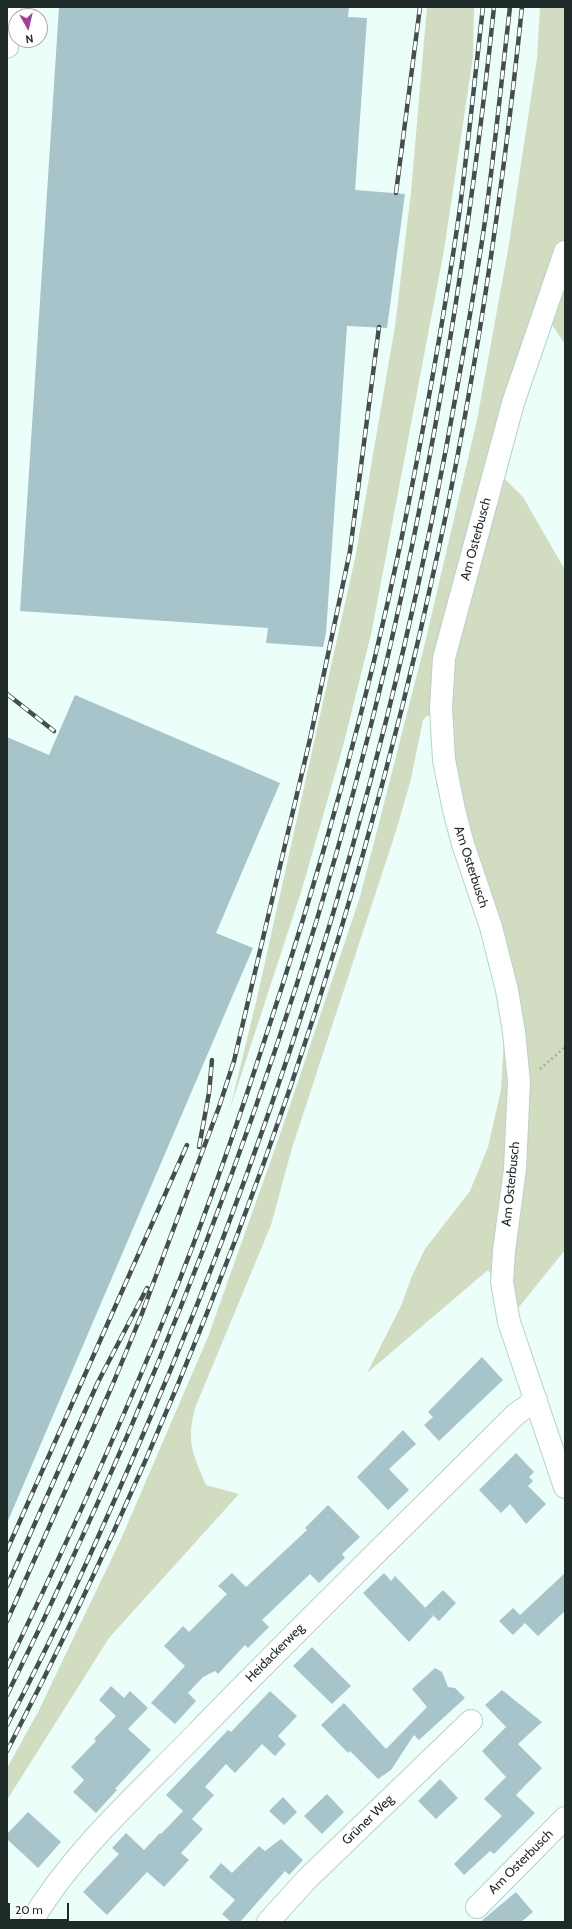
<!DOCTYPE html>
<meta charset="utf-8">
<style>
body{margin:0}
#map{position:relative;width:572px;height:1929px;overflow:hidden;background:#ebfefa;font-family:Cabin,sans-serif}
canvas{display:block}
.frame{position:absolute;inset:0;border:8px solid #1f2b28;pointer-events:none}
.north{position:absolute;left:8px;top:8px;width:40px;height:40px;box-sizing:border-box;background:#fff;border:1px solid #a5aaa9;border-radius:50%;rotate:172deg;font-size:11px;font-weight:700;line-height:16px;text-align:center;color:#1f2b28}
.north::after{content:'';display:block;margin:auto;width:14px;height:18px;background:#a53b9d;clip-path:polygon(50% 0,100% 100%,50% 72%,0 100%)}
.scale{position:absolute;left:8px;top:1903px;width:61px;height:18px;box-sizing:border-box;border:2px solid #1f2b28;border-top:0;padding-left:5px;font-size:12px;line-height:14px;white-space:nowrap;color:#1f2b28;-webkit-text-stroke:3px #fff;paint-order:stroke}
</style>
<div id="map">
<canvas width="572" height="1929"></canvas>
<div class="frame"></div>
<div class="north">N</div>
<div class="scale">20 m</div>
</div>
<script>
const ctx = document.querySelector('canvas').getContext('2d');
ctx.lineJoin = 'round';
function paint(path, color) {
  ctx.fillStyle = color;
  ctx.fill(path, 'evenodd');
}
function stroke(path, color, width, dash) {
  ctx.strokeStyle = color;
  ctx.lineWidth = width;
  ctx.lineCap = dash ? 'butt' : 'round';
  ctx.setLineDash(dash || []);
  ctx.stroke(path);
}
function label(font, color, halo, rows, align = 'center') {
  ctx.font = font + ' Cabin,sans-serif';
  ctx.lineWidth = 4;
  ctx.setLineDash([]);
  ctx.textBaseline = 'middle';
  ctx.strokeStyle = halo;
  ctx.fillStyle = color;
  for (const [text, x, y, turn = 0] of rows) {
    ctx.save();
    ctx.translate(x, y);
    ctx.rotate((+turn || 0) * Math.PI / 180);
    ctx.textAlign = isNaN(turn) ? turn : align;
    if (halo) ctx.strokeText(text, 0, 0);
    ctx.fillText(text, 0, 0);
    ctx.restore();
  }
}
const green = new Path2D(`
 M 427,7 L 474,7 L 473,57 L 444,250 L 372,630 L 343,746 L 302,889 L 230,1109 L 257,998 L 356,554 L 395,326 L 411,192 Z
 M 540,7 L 565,7 L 565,344 L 542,310 L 490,464 L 523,497 L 565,570 L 565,1250 L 515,1312 L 488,1270 L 367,1373 L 401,1306 L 412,1276 L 425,1249 L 470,1191 L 488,1147 L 501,1090 L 504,1039 L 497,991 L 431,716 L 427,716 L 423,720 L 411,779 L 396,831 L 292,1148 L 271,1225 L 195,1408 C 186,1443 193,1453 206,1485 L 239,1494 L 109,1638 L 7,1800 L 7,1768 L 38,1712 L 121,1539 L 208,1337 L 282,1129 L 360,897 L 425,643 L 477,420 L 508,250 L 537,58 Z`);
const building = new Path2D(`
 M 59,7 L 349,7 L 348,17 L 367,18 L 355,190 L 405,194 L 387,328 L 347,326 L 326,633 L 323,647 L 266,643 L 268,628 L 20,611 Z
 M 75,695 L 280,783 L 216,933 L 253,948 L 7,1523 L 7,737 L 49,755 Z
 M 482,1357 L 503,1380 L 439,1441 L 424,1425 L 433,1417 L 428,1412 Z
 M 403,1430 L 416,1444 L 389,1469 L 409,1490 L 388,1510 L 357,1477 Z
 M 516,1453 L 534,1472 L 529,1477 L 533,1481 L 528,1486 L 546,1504 L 526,1524 L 510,1504 L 501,1513 L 479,1490 Z
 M 328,1505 L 360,1537 L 342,1554 L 345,1558 L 319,1583 L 310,1574 L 262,1620 L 269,1627 L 248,1648 L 245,1645 L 218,1674 L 215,1671 L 203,1677 L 188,1693 L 196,1701 L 175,1724 L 151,1703 L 185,1666 L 164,1646 L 183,1626 L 189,1632 L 227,1594 L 218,1586 L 232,1573 L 246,1587 L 307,1530 L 305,1528 Z
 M 384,1573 L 391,1581 L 395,1576 L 433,1616 L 409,1642 L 363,1593 Z
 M 565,1573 L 565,1611 L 538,1636 L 525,1623 L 513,1635 L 499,1621 L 513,1608 L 520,1615 Z
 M 443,1590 L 456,1603 L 439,1621 L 425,1608 Z
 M 312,1647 L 351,1686 L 332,1704 L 293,1666 Z
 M 435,1668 L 442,1672 L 448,1687 L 455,1688 L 465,1698 L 419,1740 L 414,1735 L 391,1770 L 378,1779 L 350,1751 L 348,1753 L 321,1725 L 344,1703 L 386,1749 L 427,1707 L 412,1689 Z
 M 111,1686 L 124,1698 L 130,1691 L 148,1708 L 128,1729 L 151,1750 L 115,1789 L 117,1790 L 96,1813 L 73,1792 L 84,1780 L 71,1767 L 96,1741 L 94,1739 L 116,1716 L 99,1700 Z
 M 502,1690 L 542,1722 L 518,1744 L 542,1768 L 516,1795 L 535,1813 L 494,1854 L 490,1851 L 464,1875 L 454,1864 L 502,1816 L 484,1799 L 506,1777 L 482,1751 L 506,1727 L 485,1705 Z
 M 270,1691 L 297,1716 L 278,1736 L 286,1744 L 275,1756 L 262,1744 L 235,1773 L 226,1764 L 205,1787 L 214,1795 L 192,1819 L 203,1829 L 181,1853 L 189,1860 L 164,1887 L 147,1872 L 107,1915 L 83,1892 L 119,1854 L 112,1848 L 126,1833 L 144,1850 L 160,1833 L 161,1834 L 183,1811 L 166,1795 L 228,1730 L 231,1732 Z
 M 440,1779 L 458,1798 L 436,1819 L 418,1801 Z
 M 327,1794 L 344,1812 L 322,1834 L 304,1816 Z
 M 283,1797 L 297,1812 L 284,1825 L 269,1811 Z
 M 28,1812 L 61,1842 L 38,1868 L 7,1839 L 7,1834 Z
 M 281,1839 L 303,1860 L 289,1875 L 285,1871 L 240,1922 L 231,1922 L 222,1914 L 235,1900 L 209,1877 L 221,1863 L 232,1873 L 259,1846 L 265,1851 Z
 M 516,1892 L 533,1912 L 521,1922 L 480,1922 Z`);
const path = new Path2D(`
 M 540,1069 L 565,1047`);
const minor = new Path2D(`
 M 7,47 L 10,7
 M 565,252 L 513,403 L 444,658 L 441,708 L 444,760 L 454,810 L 463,844 L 491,927 L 507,990 L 514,1032 L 519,1082 L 515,1169 L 504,1251 L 502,1282 L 509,1322 L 565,1487
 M 477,1907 L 565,1818
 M 31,1922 C 74,1850 138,1794 196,1734 C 301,1626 409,1521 516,1414 L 536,1400
 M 268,1922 L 307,1879 L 471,1721`);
const rail = new Path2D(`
 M 396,193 L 420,7
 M 7,694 L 54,731
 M 199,1147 L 209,1093 L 212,1060
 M 7,1550 L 187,1145
 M 7,1586 L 98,1382 L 147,1288
 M 7,1621 L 112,1386 L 141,1316 L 219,1107 L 234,1061 L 310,739 L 350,551 L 379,327
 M 7,1667 C 64,1549 119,1430 168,1309 C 202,1225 232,1140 260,1054 C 316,886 365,715 401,541 C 423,433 443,324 459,215 C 468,146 475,76 483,7
 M 7,1695 C 170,1366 301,1021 386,664 C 437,447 471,228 494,7
 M 7,1725 C 58,1629 102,1530 145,1430 C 290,1095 395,743 458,383 C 468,327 478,271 486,214 C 495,145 502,76 510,7
 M 7,1751 C 203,1372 349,969 438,552 C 477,372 503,190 522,7`);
const streetNames = [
 ["Am Osterbusch",476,539,-75],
 ["Am Osterbusch",471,867,72],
 ["Am Osterbusch",511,1184,-84],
 ["Heidackerweg",275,1653,-45],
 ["Grüner Weg",368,1820,-44],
 ["Am Osterbusch",521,1862,-45]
];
paint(green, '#d2dcc0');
paint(building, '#a6c4ca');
stroke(minor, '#b4d3cc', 24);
stroke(path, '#a0b0ad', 2.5, [2, 3]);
stroke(minor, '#fff', 22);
stroke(rail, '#424f4c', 4.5);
stroke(rail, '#fff', 3, [9]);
label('13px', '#1f2b28', '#fff', streetNames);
</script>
